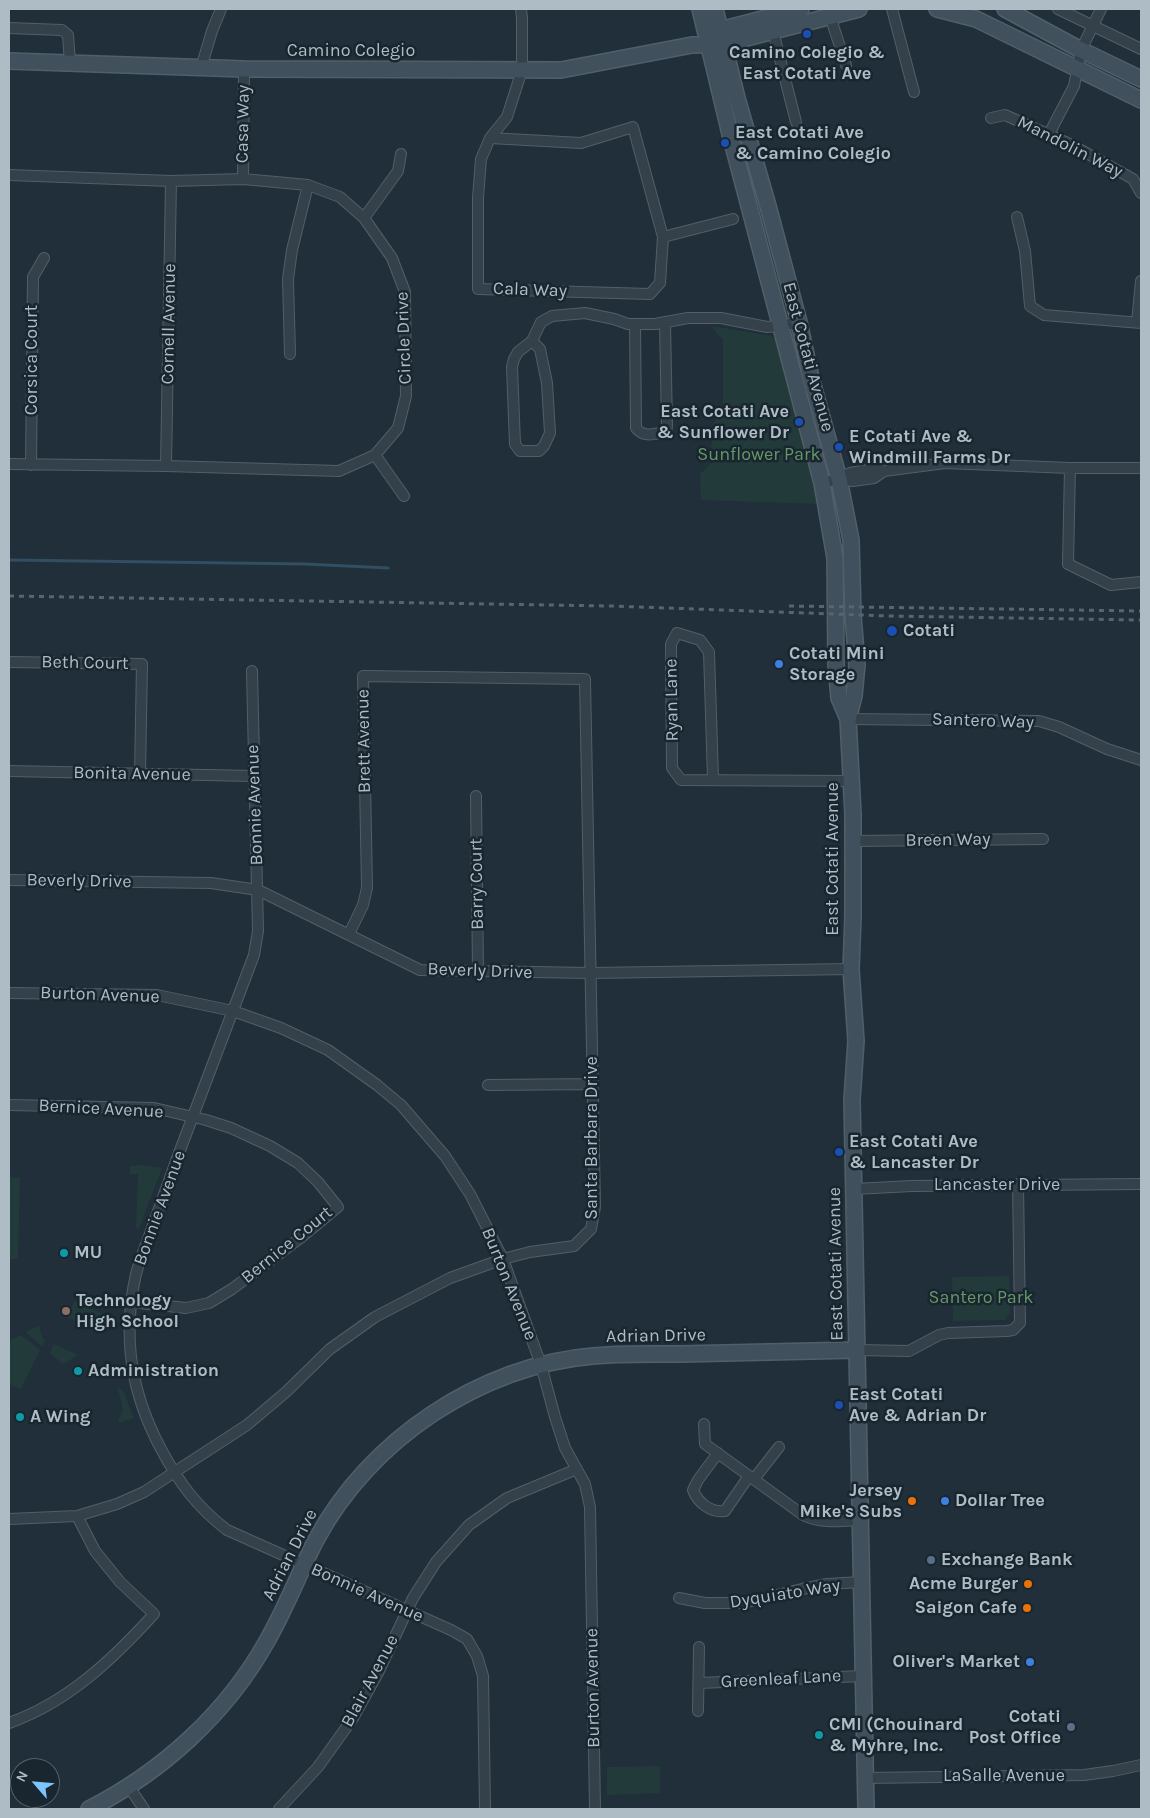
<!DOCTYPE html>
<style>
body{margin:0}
#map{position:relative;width:1150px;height:1818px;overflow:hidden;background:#202f3a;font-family:Karla,sans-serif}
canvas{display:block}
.frame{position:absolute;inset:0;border:10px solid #aebcc6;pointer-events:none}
.north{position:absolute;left:10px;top:1758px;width:50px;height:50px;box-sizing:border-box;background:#19262f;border:1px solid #55626b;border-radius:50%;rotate:297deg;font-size:14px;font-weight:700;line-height:20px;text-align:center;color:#aebcc6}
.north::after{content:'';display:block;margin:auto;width:18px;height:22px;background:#7dc3fd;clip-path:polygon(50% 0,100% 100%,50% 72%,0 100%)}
</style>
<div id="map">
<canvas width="1150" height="1818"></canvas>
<div class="frame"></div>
<div class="north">N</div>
</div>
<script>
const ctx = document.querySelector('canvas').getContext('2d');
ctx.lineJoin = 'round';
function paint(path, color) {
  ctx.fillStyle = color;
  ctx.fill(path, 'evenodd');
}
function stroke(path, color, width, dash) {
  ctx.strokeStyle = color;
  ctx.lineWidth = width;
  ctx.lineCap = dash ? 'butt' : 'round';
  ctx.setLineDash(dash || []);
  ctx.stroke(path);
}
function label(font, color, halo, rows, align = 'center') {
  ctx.font = font + ' Karla,sans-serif';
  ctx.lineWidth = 5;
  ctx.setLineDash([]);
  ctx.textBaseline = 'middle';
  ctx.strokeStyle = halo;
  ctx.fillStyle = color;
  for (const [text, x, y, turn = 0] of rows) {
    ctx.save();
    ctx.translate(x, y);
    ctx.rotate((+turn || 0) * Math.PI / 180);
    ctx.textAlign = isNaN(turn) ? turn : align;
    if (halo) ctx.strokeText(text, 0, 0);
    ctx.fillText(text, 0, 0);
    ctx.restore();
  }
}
const green = new Path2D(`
 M 711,326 L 772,336 L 779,342 L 820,504 L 701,500 L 700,474 L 711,463 L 712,427 L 723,406 L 723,340 Z
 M 140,1165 L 162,1168 L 139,1229 L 136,1228 L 138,1174 L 130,1174 L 130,1166 Z
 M 9,1177 L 20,1178 L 18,1259 L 9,1259 Z
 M 1009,1276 L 1010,1312 L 1005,1320 L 953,1321 L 952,1277 Z
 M 75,1301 L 107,1316 L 99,1332 L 67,1317 Z
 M 39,1326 L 43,1339 L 45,1340 L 42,1346 L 26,1333 L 29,1330 Z
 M 21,1335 L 40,1350 L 21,1389 L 9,1385 L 9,1341 Z
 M 54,1344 L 78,1355 L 63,1364 L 50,1353 Z
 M 117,1385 L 124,1393 L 134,1418 L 119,1423 L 118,1421 L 123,1410 Z
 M 660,1766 L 660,1793 L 607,1795 L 607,1767 Z`);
const stream = new Path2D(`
 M 9,560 L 305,564 L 388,568`);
const street = new Path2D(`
 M 521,9 L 522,18 L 522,70 L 507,117 L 490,138 L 481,159 L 478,198 L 478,289 L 650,294 L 660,283 L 663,237 L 733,219
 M 892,9 L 914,92
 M 1058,9 L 1141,49
 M 830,16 L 846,65
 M 9,28 L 62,30 L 68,35 L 70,63
 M 773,31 L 796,122
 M 201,68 L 212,31 L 221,9
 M 991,118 L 1005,115 L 1072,145 L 1133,179 L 1141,193
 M 1049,134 L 1074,86 L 1081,50 L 1101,9
 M 490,138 L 581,143 L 633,127 L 663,237
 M 9,175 L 171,181 L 243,179 L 308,185 L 340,197 L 364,218 L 392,258 L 405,292 L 406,396 L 398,428 L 375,455 L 339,471 L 166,466 L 9,464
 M 243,179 L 244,69
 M 1017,217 L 1025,251 L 1030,306 L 1044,315 L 1141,323
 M 364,218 L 398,171 L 401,154
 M 1137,322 L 1141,281
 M 635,324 L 636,428 C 644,438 654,434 666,432 L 667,426 L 665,323
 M 532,341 L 540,349 L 547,383 L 550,433 L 544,446 L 539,451 L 520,451 L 515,444 L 512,367 L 514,359 L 518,352 L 532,341 L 541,322 L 552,316 L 585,313 L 614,319 L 628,324 L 655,324 L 688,318 L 721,318 L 767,327 L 781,326 L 799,322
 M 290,354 L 288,279 L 292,250 L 308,185
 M 375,455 L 404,496
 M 31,465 L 33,277 L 44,258
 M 166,466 L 171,181
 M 1070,468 L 1068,564 L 1111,585 L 1141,582
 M 839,479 L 850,473 L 874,469 L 884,471 L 945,463 L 1070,468 L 1141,468
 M 822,483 L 839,479 L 853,481 L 874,478 L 884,471
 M 9,662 L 142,664 L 140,774
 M 252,671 L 258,931 L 254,955 C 229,1021 204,1087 179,1153 C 170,1178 161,1203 152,1228 C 147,1243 140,1258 136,1274 C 122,1337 131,1393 161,1449 C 179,1483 197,1507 227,1530 L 451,1630 L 467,1639 L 477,1656 L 483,1676 L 485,1809
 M 848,719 L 1039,721 L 1059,727 L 1107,749 L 1141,760
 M 9,771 L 254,776
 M 713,779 L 709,652 L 700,640 L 677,633 L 671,644 L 672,768 L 681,780 L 852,781
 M 476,796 L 478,972
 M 853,841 L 1043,839
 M 9,880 L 211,883 L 258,890 L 420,970 L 590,973 L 851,969
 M 9,993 L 157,995 L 233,1011 L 281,1028 L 328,1050 L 377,1085 L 401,1105 L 445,1156 L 470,1194 L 503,1259 L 541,1365 L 555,1417 L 565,1448 L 585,1484 L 590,1507 L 595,1809
 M 488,1085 L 593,1084
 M 9,1105 L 154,1108 L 206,1120 L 231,1128 L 270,1146 L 298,1163 L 318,1182 L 338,1207 L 303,1236 L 232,1289 L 209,1303 L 186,1308 L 131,1302
 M 854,1189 L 912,1186 L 1141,1184
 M 857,1350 L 909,1351 L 939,1335 L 948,1333 L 1007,1331 L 1013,1330 L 1020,1323 L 1018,1184
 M 704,1424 L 705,1444 L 803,1515 C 821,1524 840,1521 860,1520
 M 718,1453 L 698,1480 L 693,1490 C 698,1503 711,1513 725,1511 L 749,1476
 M 754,1479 L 779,1447
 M 9,1519 L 77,1516 L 117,1504 L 144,1492 L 247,1425 L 286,1392 L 330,1349 L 375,1317 L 450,1278 L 503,1259 L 530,1252 L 574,1246 L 591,1229 L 595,1207 L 585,679 L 363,676 L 367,888 L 363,905 L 349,934
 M 679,1598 L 705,1603 L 743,1603 L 802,1589 L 827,1584 L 861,1582
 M 699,1683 L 863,1676
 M 698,1711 L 699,1647
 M 9,1723 C 68,1702 112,1660 154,1614 L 120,1582 L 95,1551 L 77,1516
 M 865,1778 L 1084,1775 L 1113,1771 L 1141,1765
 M 129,1787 L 144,1809
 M 279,1809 L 318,1767 L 353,1718 L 379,1671 L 413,1598 L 436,1562 L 469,1525 L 507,1498 L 577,1469`);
const secondary = new Path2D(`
 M 700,9 L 730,134 L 822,483 L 835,558 L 836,664 L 839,698 L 848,719
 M 715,9 L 737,98 L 768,206 L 799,322 L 811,378 L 839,479 L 851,540 L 853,615 L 857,665 L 854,696 L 848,719 L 853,814 L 853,917 L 851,969 L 856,1041 L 852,1100 L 866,1809
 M 937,9 L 976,19 L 1141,100
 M 1005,9 L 1081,50 L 1141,79
 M 712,34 L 720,30 L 801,9
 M 9,61 L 244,69 L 561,70 L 692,45 L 723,44 L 859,9
 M 89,1809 C 162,1772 227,1713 267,1641 C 286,1608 299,1573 316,1540 C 369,1440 481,1365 593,1356 C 622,1353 652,1354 681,1354 C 740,1353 798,1351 857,1350`);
const rail = new Path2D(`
 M 9,596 L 611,606 L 889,616 L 1141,620
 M 789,606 L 1141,611`);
const markers = [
 [807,34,5,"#1a4fb4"],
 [725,143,5,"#1a4fb4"],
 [799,422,5,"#1a4fb4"],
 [839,447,5,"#1a4fb4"],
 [892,631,6,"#1a4fb4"],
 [779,664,5,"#3f7fe0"],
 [839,1152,5,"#1a4fb4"],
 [64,1253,5,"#0f9aa8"],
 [66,1311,5,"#8d6e63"],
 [78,1371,5,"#0f9aa8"],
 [839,1405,5,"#1a4fb4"],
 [20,1417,5,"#0f9aa8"],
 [912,1501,5,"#e8710a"],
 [945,1501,5,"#3f7fe0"],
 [931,1560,5,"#5c6f8a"],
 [1028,1584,5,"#e8710a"],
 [1027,1608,5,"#e8710a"],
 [1030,1662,5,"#3f7fe0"],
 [1071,1727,5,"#5c6f8a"],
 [819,1735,5,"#0f9aa8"]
];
const streetNames = [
 ["Camino Colegio",351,51],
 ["Casa Way",243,124,-89],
 ["Mandolin Way",1070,147,27],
 ["Cala Way",530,290,2],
 ["Cornell Avenue",169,324,-89],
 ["Circle Drive",404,338,-92],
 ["East Cotati Avenue",808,357,75],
 ["Corsica Court",32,360,-90],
 ["Beth Court",85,663,1],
 ["Ryan Lane",672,700,-91],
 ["Santero Way",983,721,2],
 ["Brett Avenue",364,741,-91],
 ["Bonita Avenue",132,774,1],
 ["Bonnie Avenue",255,805,-92],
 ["Breen Way",948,840,-1],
 ["East Cotati Avenue",833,859,-90],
 ["Beverly Drive",79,881,1],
 ["Barry Court",477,884,-91],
 ["Beverly Drive",480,971,2],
 ["Burton Avenue",100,995,2],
 ["Bernice Avenue",101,1109,3],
 ["Santa Barbara Drive",592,1138,-90],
 ["Lancaster Drive",997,1185],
 ["Bonnie Avenue",160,1208,-70],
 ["Bernice Court",287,1245,-39],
 ["East Cotati Avenue",836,1264,-91],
 ["Burton Avenue",509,1284,68],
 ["Adrian Drive",656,1336,-1],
 ["Adrian Drive",290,1555,-63],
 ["Bonnie Avenue",367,1593,24],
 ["Dyquiato Way",785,1594,-9],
 ["Greenleaf Lane",781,1679,-3],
 ["Blair Avenue",370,1681,-62],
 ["Burton Avenue",593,1688,-91],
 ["LaSalle Avenue",1004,1776]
];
const poiNames = [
 ["Camino Colegio &",807,53,"center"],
 ["East Cotati Ave",807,74,"center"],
 ["East Cotati Ave",735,133],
 ["& Camino Colegio",735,154],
 ["East Cotati Ave",789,412,"right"],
 ["& Sunflower Dr",789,433,"right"],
 ["E Cotati Ave &",849,437],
 ["Windmill Farms Dr",849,458],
 ["Cotati",903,631],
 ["Cotati Mini",789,654],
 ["Storage",789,675],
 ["East Cotati Ave",849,1142],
 ["& Lancaster Dr",849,1163],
 ["MU",74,1253],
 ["Technology",76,1301],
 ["High School",76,1322],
 ["Administration",88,1371],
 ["East Cotati",849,1395],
 ["Ave & Adrian Dr",849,1416],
 ["A Wing",30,1417],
 ["Jersey",902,1491,"right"],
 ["Mike's Subs",902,1512,"right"],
 ["Dollar Tree",955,1501],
 ["Exchange Bank",941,1560],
 ["Acme Burger",1018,1584,"right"],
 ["Saigon Cafe",1017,1608,"right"],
 ["Oliver's Market",1020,1662,"right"],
 ["Cotati",1061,1717,"right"],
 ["Post Office",1061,1738,"right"],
 ["CMI (Chouinard",829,1725],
 ["& Myhre, Inc.",829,1746]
];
const parkNames = [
 ["Sunflower Park",759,455],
 ["Santero Park",981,1298]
];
paint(green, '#223b3a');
stroke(stream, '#324e62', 3);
stroke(street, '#515f68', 12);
stroke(secondary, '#515f68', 18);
stroke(street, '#34414a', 10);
stroke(secondary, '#41505d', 15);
stroke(rail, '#556571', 3, [5, 5]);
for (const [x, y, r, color] of markers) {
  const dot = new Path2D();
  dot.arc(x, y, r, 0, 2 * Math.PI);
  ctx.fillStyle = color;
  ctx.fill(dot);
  stroke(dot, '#19262f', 2);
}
label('18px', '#aebcc6', '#19262f', streetNames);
label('bold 18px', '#aebcc6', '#19262f', poiNames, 'left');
label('18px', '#649868', '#19262f', parkNames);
</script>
